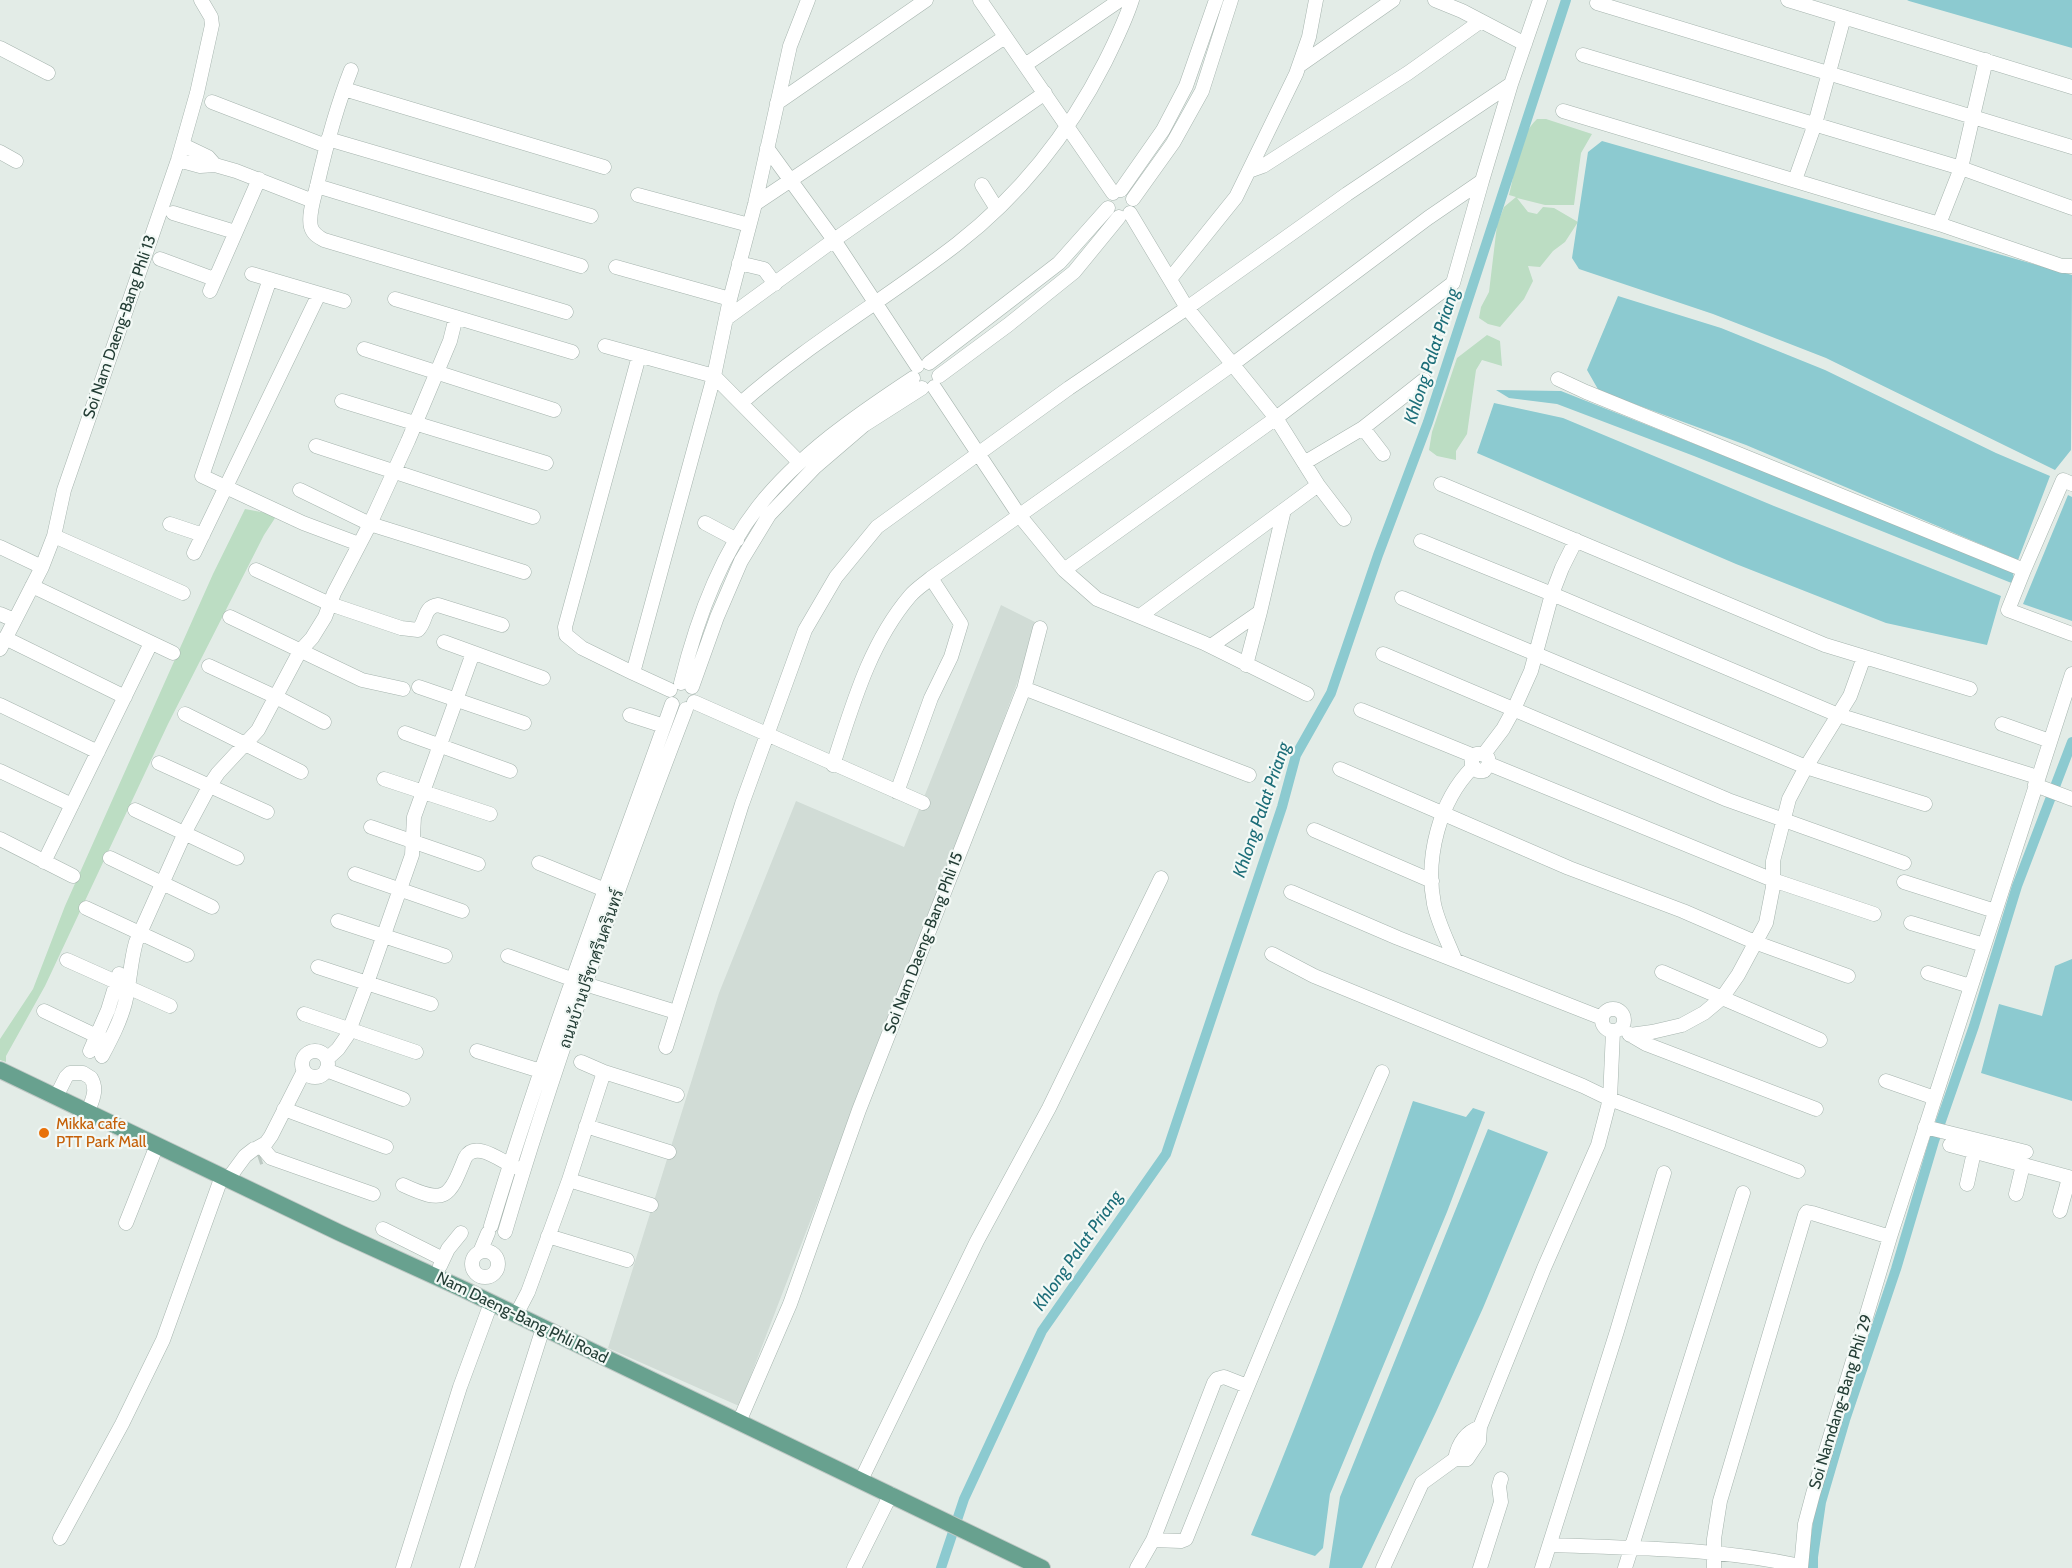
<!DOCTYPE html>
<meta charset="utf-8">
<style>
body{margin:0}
canvas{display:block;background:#e3ece7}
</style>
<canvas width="2072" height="1568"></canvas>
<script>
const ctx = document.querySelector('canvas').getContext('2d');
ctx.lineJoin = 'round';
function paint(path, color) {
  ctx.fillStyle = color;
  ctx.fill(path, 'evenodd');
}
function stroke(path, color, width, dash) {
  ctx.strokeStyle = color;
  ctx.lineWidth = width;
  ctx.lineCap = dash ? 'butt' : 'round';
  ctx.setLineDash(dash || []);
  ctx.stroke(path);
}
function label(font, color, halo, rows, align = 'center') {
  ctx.font = font + ' Cabin,Sarabun,sans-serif';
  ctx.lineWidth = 4.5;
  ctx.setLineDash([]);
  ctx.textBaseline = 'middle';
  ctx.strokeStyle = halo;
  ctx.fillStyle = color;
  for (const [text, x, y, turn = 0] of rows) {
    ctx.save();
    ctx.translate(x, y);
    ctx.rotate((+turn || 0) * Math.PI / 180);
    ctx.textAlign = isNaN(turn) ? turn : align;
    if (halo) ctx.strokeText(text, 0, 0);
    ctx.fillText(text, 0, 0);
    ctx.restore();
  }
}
const built = new Path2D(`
 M 1001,605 L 1039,624 L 952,858 L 866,1076 L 739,1406 L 608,1348 L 719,993 L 796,801 L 904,847 Z`);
const green = new Path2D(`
 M 1537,119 L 1546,119 L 1592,134 L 1581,153 L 1574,205 L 1545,205 L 1517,198 L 1528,212 L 1537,214 L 1543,207 L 1554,208 L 1578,222 L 1565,242 L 1553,251 L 1540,267 L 1528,266 L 1533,281 L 1524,299 L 1500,327 L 1488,324 L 1479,318 L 1481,307 L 1489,292 L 1497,225 L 1504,207 L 1516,197 L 1509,195 C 1516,170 1517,138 1537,119 Z
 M 1487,335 L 1500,341 L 1502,366 L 1482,360 L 1476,370 L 1467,434 L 1456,451 L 1456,460 L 1437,456 L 1429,450 L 1432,432 L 1457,358 Z
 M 245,509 L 277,515 L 264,535 L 168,724 L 45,986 L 6,1056 L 6,1062 L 0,1060 L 0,1039 L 33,989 L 65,906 L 213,574 Z`);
const water = new Path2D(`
 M 1907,0 L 2072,0 L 2072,48 L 1909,1 Z
 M 1602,141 L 2072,275 L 2071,450 L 2055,470 L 1826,358 L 1713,314 L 1579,269 L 1572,258 L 1588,152 Z
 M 1618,296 L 1721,328 L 1825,370 L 1996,453 L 2050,476 L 2018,560 L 1746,445 L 1599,391 L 1587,370 Z
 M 1496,390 L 1561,391 L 2013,570 L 2014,584 L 1694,456 L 1557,404 L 1509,398 Z
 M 1494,403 L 1563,418 L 1774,506 L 2001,596 L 1987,645 L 1886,623 L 1736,564 L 1477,453 Z
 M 2068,495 L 2072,497 L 2072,621 L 2023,604 Z
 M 2072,959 L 2072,1101 L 1981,1073 L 1999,1004 L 2042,1016 L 2055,966 Z
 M 1413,1101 L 1466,1117 L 1473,1108 L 1485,1112 L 1447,1212 L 1330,1494 L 1323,1548 L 1315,1556 L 1251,1535 C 1311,1393 1363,1247 1413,1101 Z
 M 1488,1129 L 1548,1152 L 1483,1308 L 1436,1412 L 1362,1568 L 1329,1568 L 1340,1497 Z`);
const canal = new Path2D(`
 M 941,1568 L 964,1499 L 1042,1331 L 1166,1154 L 1282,807 L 1296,755 L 1331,693 L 1378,555 L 1428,422 L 1566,0
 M 1813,1568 L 1813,1557 L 1821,1502 L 1845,1420 L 1896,1269 L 1934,1141 L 1974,1026 L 2017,886 L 2072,742`);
const minorTunnel = new Path2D(`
 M 258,1158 L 261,1157`);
const minor = new Path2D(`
 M 980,0 L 1113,193
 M 1435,0 L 1462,11 L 1525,44
 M 1788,0 L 2072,87
 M 1597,3 L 2072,147
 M 0,48 L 48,73
 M 1583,55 L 1961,168 L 2072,208
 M 1025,65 L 1120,0
 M 1300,65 L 1393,0
 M 351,70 C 336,108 326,146 317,186 C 314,198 308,215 311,227 C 313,234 318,237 324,240 L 566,312
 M 344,89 L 604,167
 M 212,102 L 326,146
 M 777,103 L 926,0
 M 1563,111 L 1939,224 L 2062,266 L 2072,266
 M 328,139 L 591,216
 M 183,145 L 208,157 L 215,165
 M 767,148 L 834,240 L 917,366
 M 0,152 L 16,161
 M 178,160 L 200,166 L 215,165 L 236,171 L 313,201
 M 1249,171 L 1263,166 L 1408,73 L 1481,21
 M 1795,180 L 1815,124 L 1844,17
 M 982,185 L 997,209
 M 317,186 L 581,266
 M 1121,190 L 1163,130 L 1186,86 L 1216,0
 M 638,195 L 749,225
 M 1133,199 L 1173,143 L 1202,91 L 1231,0
 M 755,204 L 1005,37
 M 173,213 L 235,232
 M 1130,213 L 1187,308 L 1276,418 L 1318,485
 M 1939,224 L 1961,168 L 1986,60
 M 160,259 L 214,279
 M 739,263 L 764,269 L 775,284
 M 616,267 L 730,299
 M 252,274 L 344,301
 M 270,279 L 202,476 L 303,523 L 359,544
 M 1170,279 L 1236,197 L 1296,74 L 1309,37 L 1316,0
 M 210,291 L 259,179
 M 395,299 L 572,352
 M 727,318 L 834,240 L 1045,93
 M 605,346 L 714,376 L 799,462
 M 364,349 L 554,410
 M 929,363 L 1059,263 L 1108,208
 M 939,376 L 1008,325 L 1074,272 L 1119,217
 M 1558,379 L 1586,392 L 2024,570 L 2008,610 L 2072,634
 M 934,387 L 1019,515 L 1064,570
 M 342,401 L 546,463
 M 741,403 C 808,344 886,299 957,244 C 1020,195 1069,133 1105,62 C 1115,42 1125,22 1132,0
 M 1363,428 L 1383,454
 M 316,446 L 533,517
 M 1304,463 L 1363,428 L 1424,380
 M 1441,484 L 1825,645 L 1970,689
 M 300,490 L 370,524 L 524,572
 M 705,523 L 737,540
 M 170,524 L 203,535
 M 54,536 L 183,593
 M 1421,541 L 1552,594 L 1838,715 L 2031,775
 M 0,547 L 42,567
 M 194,553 L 319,294
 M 256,570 L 330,604 L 401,628 L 418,630 C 427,621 423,607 438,605 L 502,625
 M 2024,570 L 2063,480 L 2072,484
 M 32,586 L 173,653
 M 1402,598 L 1806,767 L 1925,804
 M 0,614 L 14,620
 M 1140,616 L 1318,485 L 1344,519
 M 230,617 L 362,680 L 403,689
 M 5,638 L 125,697
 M 444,642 L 543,678
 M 1211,646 L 1260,612 L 1284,510
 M 0,649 L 42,567 L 54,536 L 64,490 L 178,160 L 197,93 L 212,25 L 211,17 L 201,0
 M 1383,654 L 1728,800 L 1904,863
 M 1246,665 L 1260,612
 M 209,666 L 276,697 L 324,722
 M 633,673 L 582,648 L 566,635 L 565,627 L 639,356
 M 681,683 C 696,622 719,557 758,507 C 800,454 857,415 913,378
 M 419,687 L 524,723
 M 692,687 L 717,617 L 741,561 L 769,515 L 815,467 L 864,425 L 922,388
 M 1024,689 L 1040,628
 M 670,690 L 633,673 L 714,376 L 730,299 L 755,204 L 790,46 L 808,0
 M 1307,694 L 1204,643 L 1097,599 L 1064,570 L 1272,421 L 1453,283 L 1482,181
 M 694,702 L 923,803
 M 0,705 L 98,752
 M 1361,710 L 1474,756
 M 185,714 L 301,772
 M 630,715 L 664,726
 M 2002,724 L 2050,741
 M 405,733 L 510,771
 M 1484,754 L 1488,758 L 1489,764 L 1484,771 L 1478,771 L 1472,765 L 1472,759 L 1476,754 L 1484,754 L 1503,729 L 1514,709 L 1531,671 L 1552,594 L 1562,568 L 1576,540
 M 159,763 L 267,812
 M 1489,764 L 1773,880 L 1874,914
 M 833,765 C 852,707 869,644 910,596 C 916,589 924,584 931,578 L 1233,364 L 1428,218 L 1482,181 L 1511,84
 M 1340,769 L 1569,868 L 1683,911 L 1757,943 L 1848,976
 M 0,771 L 72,805
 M 384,779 L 490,814
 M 2035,785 L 2072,799
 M 897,792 L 931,698 L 951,657 L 961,624 L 931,578
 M 135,810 L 237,858
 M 371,827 L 478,864
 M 1314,830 L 1432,881
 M 0,839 L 73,876
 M 110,858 L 212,907
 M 44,862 L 151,643
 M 539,863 L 610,892
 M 355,874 L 462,911
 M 1904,882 L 1995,911
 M 1291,892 L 1398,938 L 1602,1018
 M 86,908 L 187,955
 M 338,921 L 445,956
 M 1911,923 L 1984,945
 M 1272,954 L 1314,976 L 1583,1086 L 1610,1099 L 1798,1171
 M 508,956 L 585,984 L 676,1012
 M 67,960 L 170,1006
 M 1455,960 C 1448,942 1438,923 1434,904 C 1425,858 1439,801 1473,767
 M 318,967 L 431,1004
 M 1662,972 L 1820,1040
 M 1928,973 L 1970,986
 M1602 1020a11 11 0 1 1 22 0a11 11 0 1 1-22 0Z
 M 44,1011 L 105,1040
 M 304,1014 L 416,1052
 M 1629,1034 L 1646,1044 L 1816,1109
 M 1630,1035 L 1652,1032 L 1682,1025 L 1704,1013 L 1722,998 L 1738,975 L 1766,923 L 1773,887 L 1773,861 L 1789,799 L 1806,767 L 1850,696 L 1864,657
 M 666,1047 L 742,804 L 805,630 L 836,577 L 877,527 L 1069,388 L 1187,308 L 1347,194 L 1511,84 L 1540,0
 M 90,1051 L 108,1010 L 119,974
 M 477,1051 L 550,1074
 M302 1064a13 13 0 1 1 26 0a13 13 0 1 1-26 0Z
 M 102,1056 C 111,1039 120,1022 125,1003 C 130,983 130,963 136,942 L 187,828 L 210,785 L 218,773 L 258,730 L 300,651 L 312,638 L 325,617 L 334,593 L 370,524 L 408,441 L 450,341 L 456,317
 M 327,1059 L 338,1049 L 347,1036 L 367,983 L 412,855 L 414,817 L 473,653
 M 581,1062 L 604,1072 L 677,1095
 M 326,1070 L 403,1099
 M 1886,1081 L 1935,1098
 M 56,1097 L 66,1077 L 70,1073 L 83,1073 L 91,1078 C 98,1090 92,1100 88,1112
 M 284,1109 L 386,1147
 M 586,1126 L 669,1152
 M 1925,1127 L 2026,1152
 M 1950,1145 L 2072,1178
 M 261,1146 L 271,1158 L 373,1194
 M 257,1148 L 266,1143 L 271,1136 L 304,1071
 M 228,1179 L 245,1156 L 254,1149
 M 569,1180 L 651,1205
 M 1967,1184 L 1974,1152
 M 403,1185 C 446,1205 449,1198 465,1158 C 475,1139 502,1162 515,1167
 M 2016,1194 L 2023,1165
 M 2060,1211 L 2069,1178
 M 126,1223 L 157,1145
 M 491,1226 C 544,1050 610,878 672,704
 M 383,1229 L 443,1259
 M 505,1232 C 557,1055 620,881 686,709
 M 548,1236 L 627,1260
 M472 1264a13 13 0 1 1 26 0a13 13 0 1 1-26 0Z
 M 480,1252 L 488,1233
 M 440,1266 L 448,1249 L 461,1233
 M 516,1315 L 528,1292 L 569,1180 L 604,1072
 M 739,1422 L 790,1304 L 859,1110 L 1023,691 L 1026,689 L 1249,775
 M 1455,1459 C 1458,1444 1466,1432 1480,1427
 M 861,1480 L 977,1241 L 1049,1108 L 1161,878
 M 60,1538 L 122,1424 L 163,1340 L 222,1176
 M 1153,1540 L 1214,1383 L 1217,1379 L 1224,1377 L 1247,1386
 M 1550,1545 C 1634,1548 1718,1548 1801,1566
 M 403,1568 L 460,1387 L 491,1303
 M 467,1568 L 543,1328
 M 854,1568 L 891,1494
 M 1137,1568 L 1153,1540 L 1181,1541 L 1186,1539 C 1248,1382 1313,1227 1382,1072
 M 1383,1568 L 1422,1483 L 1455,1459 L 1467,1459 L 1479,1441 L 1480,1427 L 1544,1268 L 1598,1145 L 1610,1099 L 1613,1031
 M 1480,1568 L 1501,1502 L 1499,1486 L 1501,1479
 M 1542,1568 L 1617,1331 L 1664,1173
 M 1625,1568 L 1743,1193
 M 1714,1568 L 1714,1539 L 1720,1501 L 1805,1215 L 1807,1212 L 1812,1213 L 1890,1237
 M 1801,1568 L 1805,1524 L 1813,1494 L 1890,1237 L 2072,674`);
const major = new Path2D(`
 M 0,1070 L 340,1233 L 465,1290 L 1042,1568`);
const markers = [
 [44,1133,6,"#e8710a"]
];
const streetNames = [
 ["Soi Nam Daeng-Bang Phli 13",120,327,-71],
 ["Soi Nam Daeng-Bang Phli 15",924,943,-69],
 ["ถนนบ้านปรีชาศรีนครินทร์",592,969,-71],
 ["Nam Daeng-Bang Phli Road",522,1318,26],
 ["Soi Namdang-Bang Phli 29",1841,1402,-73]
];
const foodNames = [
 ["Mikka cafe",56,1124],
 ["PTT Park Mall",56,1142]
];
const waterNames = [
 ["Khlong Palat Priang",1432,356,-72],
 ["Khlong Palat Priang",1262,810,-71],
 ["Khlong Palat Priang",1078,1251,-55]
];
paint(built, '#d1dcd6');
paint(green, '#bcddc3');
paint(water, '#8ccad0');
stroke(canal, '#8ccad0', 10);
stroke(minorTunnel, '#bdc9c3', 14, [14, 7]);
stroke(minor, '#a6b4ae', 15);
stroke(major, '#c1c9c6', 18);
stroke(minor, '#fff', 14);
stroke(major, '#68a18f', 16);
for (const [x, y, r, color] of markers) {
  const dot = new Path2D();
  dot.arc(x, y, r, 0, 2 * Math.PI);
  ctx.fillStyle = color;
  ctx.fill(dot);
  stroke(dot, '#f3f9f6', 2);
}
label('16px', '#233d35', '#f3f9f6', streetNames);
label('16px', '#c56008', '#f3f9f6', foodNames, 'left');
label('italic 18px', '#1d6e79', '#f3f9f6', waterNames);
</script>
